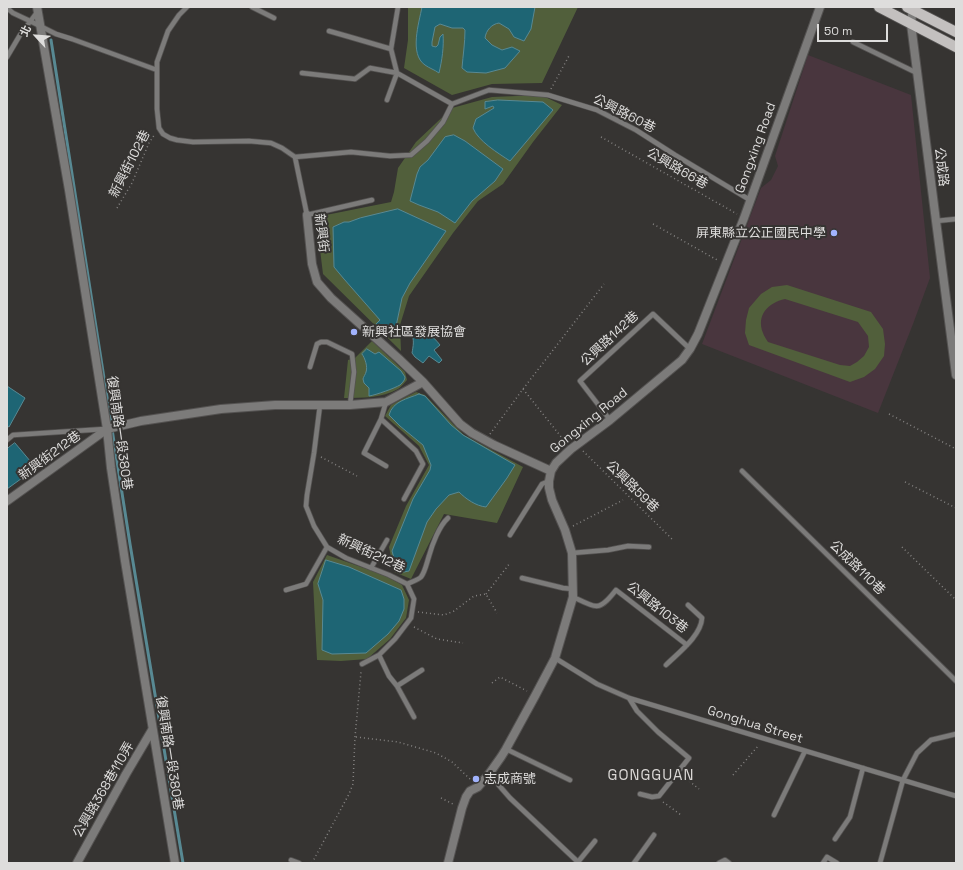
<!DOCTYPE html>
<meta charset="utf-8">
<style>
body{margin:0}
#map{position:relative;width:963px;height:870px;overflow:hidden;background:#363432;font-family:"Space Grotesk","Noto Sans TC",sans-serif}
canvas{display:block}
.frame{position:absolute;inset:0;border:8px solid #dedddc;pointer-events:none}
.north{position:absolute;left:16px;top:16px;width:40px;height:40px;-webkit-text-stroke:3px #363432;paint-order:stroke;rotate:296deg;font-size:11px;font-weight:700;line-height:16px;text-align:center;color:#dedddc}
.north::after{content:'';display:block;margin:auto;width:14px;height:18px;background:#dedddc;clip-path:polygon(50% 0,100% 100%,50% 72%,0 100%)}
.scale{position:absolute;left:817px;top:24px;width:71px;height:18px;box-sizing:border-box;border:2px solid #dedddc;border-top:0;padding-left:5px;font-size:12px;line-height:14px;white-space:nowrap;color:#dedddc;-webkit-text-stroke:3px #363432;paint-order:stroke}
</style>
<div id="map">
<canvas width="963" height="870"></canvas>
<div class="frame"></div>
<div class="north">北</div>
<div class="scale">50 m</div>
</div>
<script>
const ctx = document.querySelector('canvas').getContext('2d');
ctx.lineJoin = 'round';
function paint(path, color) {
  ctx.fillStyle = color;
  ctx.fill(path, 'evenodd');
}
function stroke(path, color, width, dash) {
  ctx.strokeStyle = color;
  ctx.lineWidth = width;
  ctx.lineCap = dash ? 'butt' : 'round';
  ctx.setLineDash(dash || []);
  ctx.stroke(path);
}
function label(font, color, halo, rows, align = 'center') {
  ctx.font = font + ' "Space Grotesk","Noto Sans TC",sans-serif';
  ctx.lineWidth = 4;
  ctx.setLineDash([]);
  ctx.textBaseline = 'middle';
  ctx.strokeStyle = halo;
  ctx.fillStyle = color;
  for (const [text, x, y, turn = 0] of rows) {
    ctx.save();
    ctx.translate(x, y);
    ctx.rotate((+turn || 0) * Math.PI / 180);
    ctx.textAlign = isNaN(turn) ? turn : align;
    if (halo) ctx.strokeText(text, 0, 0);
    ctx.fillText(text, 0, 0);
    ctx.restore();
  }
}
const education = new Path2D(`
 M 808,55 L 911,95 L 930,278 L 913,324 L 878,413 L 702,344 L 761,188 L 771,180 L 778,166 L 775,156 Z`);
const green = new Path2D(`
 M 408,7 L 578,7 L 542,83 L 492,84 L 452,95 L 404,68 L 408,40 Z
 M 541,95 L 562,105 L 533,142 L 503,184 L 478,201 L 453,233 L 409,296 L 400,325 L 401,351 L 323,274 L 316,217 L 391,202 L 394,192 L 398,168 L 416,142 L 452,108 L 492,97 Z
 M 787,285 L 871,312 L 883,329 L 885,344 L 884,356 L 875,369 L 864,377 L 850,382 L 749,345 L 745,333 L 746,320 L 749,308 L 761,294 L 772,287 ZM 785,299 L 858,322 L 868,336 L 869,347 L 864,356 L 857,362 L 850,366 L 840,365 L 768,342 C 766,339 764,336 763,333 C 756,315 768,303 785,299 Z
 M 372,341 L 405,372 L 407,380 C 404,383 401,387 398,389 C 382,398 362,398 344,398 L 348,360 L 355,358 Z
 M 416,392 L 425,395 L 452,423 L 464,435 L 523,467 L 497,523 L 444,514 L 411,579 L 394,572 L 389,547 L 406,506 L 429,465 L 419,446 L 385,416 L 391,405 Z
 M 327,555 L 384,575 L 402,585 L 409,600 L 406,618 L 390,639 L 367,659 L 341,661 L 317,660 L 313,582 Z`);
const water = new Path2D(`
 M 422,7 L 535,7 L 531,29 L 524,41 L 514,37 L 509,29 L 499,23 C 492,24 486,30 485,38 L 492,45 L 502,50 L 512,47 L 520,51 L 505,68 L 486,73 L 467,72 L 462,68 C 463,55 465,43 465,30 L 463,28 L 452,28 L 440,24 L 435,27 L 432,42 L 432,46 L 436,47 L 438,45 L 440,37 L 443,34 C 444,47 442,60 439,73 C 435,70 429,68 425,65 C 409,54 419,23 422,7 Z
 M 498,100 L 543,102 L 553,110 L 510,161 C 498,153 478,141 473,128 L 476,119 L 494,108 L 493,106 L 485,109 L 485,102 Z
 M 454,135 L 465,141 L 503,169 L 495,181 L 472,201 L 455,223 L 438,212 L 419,205 L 410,201 L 417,174 L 420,167 L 428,160 L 445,137 Z
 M 398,209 L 446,231 L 410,283 L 402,298 L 395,331 L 390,336 L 376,324 L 380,320 L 344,279 L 334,267 L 333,227 L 344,222 L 349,222 L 360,218 Z
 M 414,326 C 425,330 433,336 440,345 L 434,350 L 442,360 L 439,363 L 429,356 L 423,363 L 415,357 L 412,353 C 413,347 415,339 411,333 Z
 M 367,349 L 375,354 L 379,352 L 401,371 L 405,377 C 405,380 403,382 400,385 C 395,388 376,395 369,396 L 369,388 L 364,383 L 363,379 C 363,378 366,373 366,372 C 368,367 365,358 362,354 Z
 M 7,386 L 25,398 L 9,427 L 7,426 Z
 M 419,394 L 425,396 L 451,425 L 463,435 L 515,465 L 507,478 L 486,507 C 476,506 466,499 459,492 L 449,495 L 436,509 L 427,522 L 409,571 L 404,572 L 397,569 L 392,551 L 413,499 L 430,470 L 431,465 L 423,445 L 400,426 L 389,415 C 393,401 407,399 419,394 Z
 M 15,443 L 36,468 L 7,489 L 7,449 Z
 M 326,560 L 349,567 L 401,590 L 404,599 L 404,609 L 399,621 L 388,634 L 366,653 L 332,654 L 322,650 L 323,600 L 318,584 Z`);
const stream = new Path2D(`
 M 51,40 L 130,544 L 183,863`);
const path = new Path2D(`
 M 551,89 L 570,54
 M 601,137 L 737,214
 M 117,208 L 132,183 L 149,143 L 155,134
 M 653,224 L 719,261
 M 523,389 L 566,443
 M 889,414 L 956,449
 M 490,434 L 523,389 L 604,284
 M 583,451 L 674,541
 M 321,457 L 357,476
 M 905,482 L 956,508
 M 573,526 L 623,500
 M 902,547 L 956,600
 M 486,594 L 510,563
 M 418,612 L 444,615 L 454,611 L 474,596 L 486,594 L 497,613
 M 414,627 L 437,639 L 463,643
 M 492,683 L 500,677 L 527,691
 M 356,737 L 398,742 L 436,753 L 452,762 L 472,781
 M 733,775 L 759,745
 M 683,776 L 699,789
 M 441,798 L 455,805
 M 663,802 L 666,804 L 681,815
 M 312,863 L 349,794 L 353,784 L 355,737 L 361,672`);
const lane = new Path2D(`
 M 187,7 L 179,15 L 168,31 L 157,62 L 157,109 L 159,128 L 163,134 L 170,138 L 177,140 L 193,142 L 249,141 L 271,143 L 282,148 L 295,157 L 307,215 L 372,200
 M 252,7 L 274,18
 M 7,8 L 13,13 L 30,21 L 56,34 L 72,39 L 157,70
 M 329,31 L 350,37 L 391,49
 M 853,42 L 917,73
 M 7,57 L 20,35 L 38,11
 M 302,73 L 355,79 L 370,68 L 397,73 L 452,104
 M 387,100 L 397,73 L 391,49 L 398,7
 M 452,104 L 489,90 L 548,95 L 597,110 L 636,130 L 675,155 L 750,200
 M 295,157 L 351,152 L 390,156 L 411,155 L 427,141 L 443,122 L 452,104
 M 936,221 L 956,219
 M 310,367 L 317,344 L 321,342 L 327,342 L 352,354 L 354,372 L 350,405
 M 386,402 L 381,419 L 416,451 L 423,464 L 404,499
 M 320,405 L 314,453 L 307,495 L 306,506 L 314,526 L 327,547 L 346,558 L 389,575 L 407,584 L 414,599 L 411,618 L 395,639 L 379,655 L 362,664
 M 381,419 L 364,453 L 386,466
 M 610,420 L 580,381 L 653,314 L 690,349
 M 7,440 L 13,435 L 105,429
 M 742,471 L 956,681
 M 510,535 L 542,484 L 549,481
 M 572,553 L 608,550 L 628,546 L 649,547
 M 371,568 L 387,540
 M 522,578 L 563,588 L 573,589
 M 407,584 C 411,582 418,580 421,577 C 425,572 427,562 429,556 C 432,545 439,526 448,518
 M 286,590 L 306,584 L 327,547
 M 573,597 C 578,599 592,607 597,606 C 604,606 612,595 616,590 L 687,645
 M 379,655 L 389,676 L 397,686 L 414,717
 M 555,658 L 597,684 L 629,698 L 956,796
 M 666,665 C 678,653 701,636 702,618 L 688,605
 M 397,686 L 422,670
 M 629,698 L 637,711 L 658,732 L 689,758 L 659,796 L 652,797 L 640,794
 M 506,749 L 570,780
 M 489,774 L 510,798 L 579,863
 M 774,815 L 805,751
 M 835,839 L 850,817 L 863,768
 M 291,860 L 299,863
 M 578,862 L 595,841
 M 634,863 L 654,835
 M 719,863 L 725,860 L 729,863
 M 823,863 L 827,857 L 837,863
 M 880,863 L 903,780 L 917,753 L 931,740 L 956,734`);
const street = new Path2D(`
 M 37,7 L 69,190 L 107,429 L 111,468 L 125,561 L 175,863
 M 913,7 L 911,24 L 936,221 L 956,375
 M 307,215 L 312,264 L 317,282 L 331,298 L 399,359 L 423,382 L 460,424 L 472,433 L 494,445 L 551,471
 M 7,501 L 107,429 L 141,421 L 221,409 L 275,405 L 350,405 L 386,402 L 423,382
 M 77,863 L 126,774 L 152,730
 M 448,863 L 462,808 L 466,797 L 470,791 L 478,787 L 489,774 L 501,757 L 506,749 L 535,696 L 555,658 L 573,597 L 572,553 L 565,530 L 552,500 L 549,488 L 549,481 L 551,471 L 556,463 L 571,449 L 610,420 L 682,360 L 690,349 L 698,334 L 744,218 L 820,7`);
const primary = new Path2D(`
 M 879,7 L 956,47
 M 907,7 L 956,32`);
const markers = [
 [834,233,4,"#a1b3fd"],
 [354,332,4,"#a1b3fd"],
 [476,779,4,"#a1b3fd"]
];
const streetNames = [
 ["公興路60巷",624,114,27],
 ["Gongxing Road",756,148,-70],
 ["新興街102巷",130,164,-63],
 ["公成路",941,167,83],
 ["公興路66巷",677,169,30],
 ["新興街",321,233,83],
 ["公興路142巷",610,339,-43],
 ["Gongxing Road",589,421,-39],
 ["復興南路一段380巷",119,433,82],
 ["新興街212巷",50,456,-36],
 ["公興路59巷",632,487,44],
 ["新興街212巷",371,554,25],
 ["公成路110巷",857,568,44],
 ["公興路103巷",657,608,38],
 ["Gonghua Street",755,725,17],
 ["復興南路一段380巷",169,753,81],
 ["公興路368巷110弄",104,790,-60]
];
const poiNames = [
 ["屏東縣立公正國民中學",826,233,"right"],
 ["新興社區發展協會",362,332],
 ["志成商號",484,779]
];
const quarterNames = [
 ["GONGGUAN",651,776]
];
paint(education, '#49363e');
paint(green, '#515f3b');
paint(water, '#1e6574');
stroke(water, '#588993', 1);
stroke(stream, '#588993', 3);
stroke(lane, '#545251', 6);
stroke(street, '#545251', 10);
stroke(primary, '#545251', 12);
stroke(path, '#858382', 1.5, [1, 3]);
stroke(lane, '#7c7b7a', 4.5);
stroke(street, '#7c7b7a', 8);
stroke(primary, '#c3c0bf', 10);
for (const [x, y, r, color] of markers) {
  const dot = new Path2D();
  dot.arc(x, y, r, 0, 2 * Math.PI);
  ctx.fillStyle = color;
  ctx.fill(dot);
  stroke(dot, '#363432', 1.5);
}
label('13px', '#dedddc', '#363432', streetNames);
label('13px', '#dedddc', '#363432', poiNames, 'left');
ctx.letterSpacing = '1px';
label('15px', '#dad7d5', '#363432', quarterNames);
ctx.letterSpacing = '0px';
</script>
